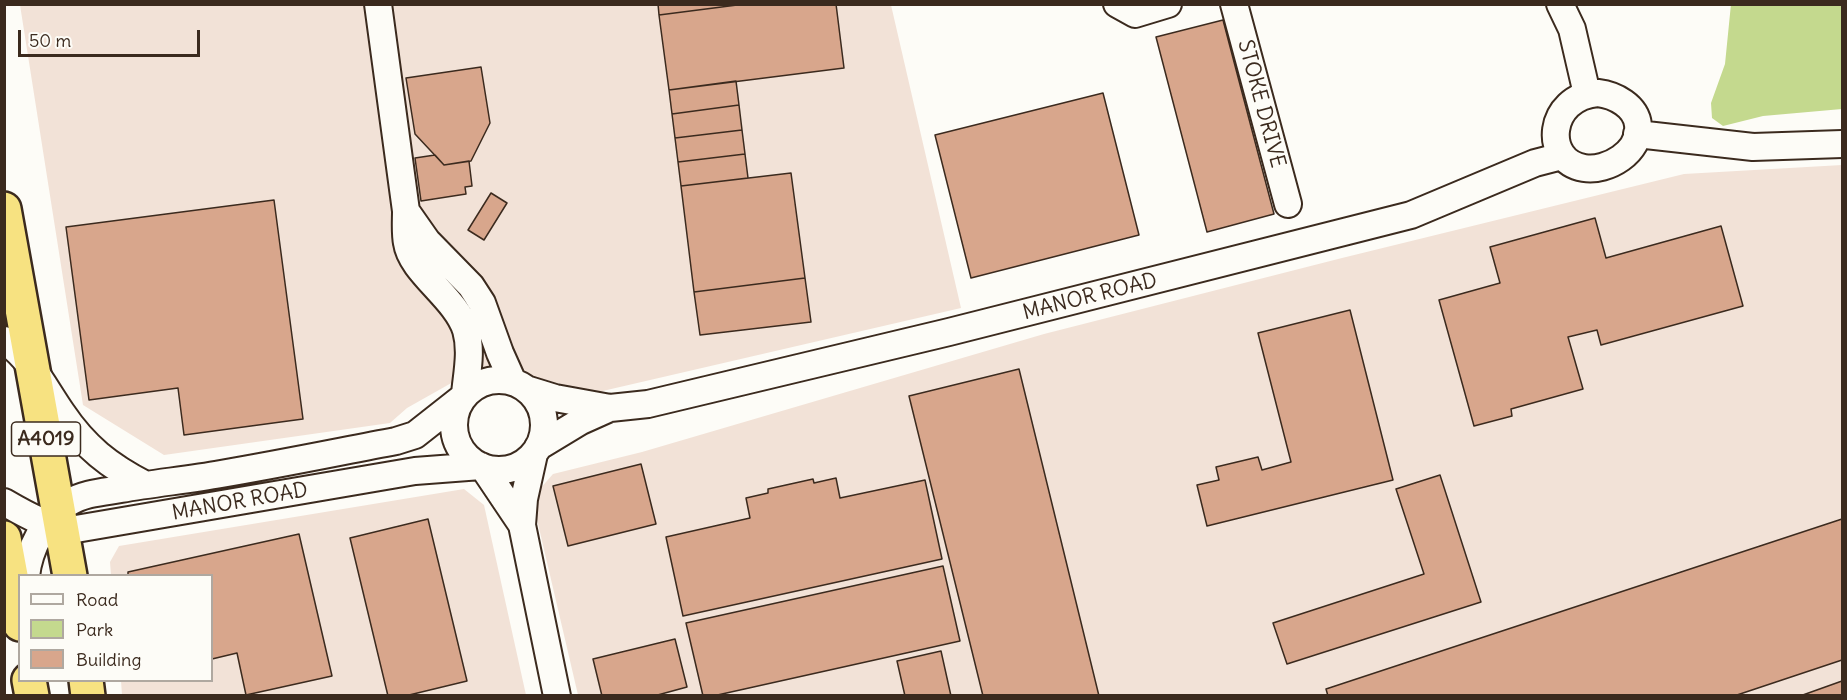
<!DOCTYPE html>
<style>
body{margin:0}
#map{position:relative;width:1847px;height:700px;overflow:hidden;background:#fdfcf7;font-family:Delius,sans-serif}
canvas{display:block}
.frame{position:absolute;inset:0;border:6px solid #3b2a1e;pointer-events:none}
.legend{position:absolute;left:18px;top:574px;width:195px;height:108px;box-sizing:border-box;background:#fdfcf7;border:2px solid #afa8a0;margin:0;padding:8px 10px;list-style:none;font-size:18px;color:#3b2a1e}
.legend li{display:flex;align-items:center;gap:12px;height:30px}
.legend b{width:30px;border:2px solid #afa8a0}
.scale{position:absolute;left:18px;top:30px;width:182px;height:27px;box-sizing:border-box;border:3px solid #3b2a1e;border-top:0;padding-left:8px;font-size:18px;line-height:21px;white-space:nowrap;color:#3b2a1e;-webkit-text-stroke:4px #fdfcf7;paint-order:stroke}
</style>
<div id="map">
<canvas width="1847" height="700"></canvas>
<div class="frame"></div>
<ul class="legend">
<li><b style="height:8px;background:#fdfcf7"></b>Road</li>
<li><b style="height:16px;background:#c4d98e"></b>Park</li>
<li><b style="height:16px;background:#d8a68c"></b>Building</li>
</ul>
<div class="scale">50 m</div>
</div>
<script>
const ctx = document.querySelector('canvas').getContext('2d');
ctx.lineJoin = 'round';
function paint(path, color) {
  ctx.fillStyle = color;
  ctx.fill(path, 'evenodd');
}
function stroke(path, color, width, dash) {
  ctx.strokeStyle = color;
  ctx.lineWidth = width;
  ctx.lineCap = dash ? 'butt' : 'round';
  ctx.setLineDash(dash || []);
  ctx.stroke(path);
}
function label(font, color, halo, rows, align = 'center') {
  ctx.font = font + ' Delius,sans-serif';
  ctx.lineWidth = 4.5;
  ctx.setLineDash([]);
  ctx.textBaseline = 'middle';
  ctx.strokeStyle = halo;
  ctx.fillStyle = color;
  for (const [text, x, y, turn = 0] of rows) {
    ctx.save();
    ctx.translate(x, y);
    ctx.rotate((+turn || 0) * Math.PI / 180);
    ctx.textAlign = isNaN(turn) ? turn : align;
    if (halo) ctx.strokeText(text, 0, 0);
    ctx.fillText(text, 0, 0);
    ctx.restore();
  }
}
const built = new Path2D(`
 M 20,5 L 891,5 L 961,308 L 594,393 L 535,377 L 478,368 L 407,408 L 390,423 L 164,455 L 83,405 Z
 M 1842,165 L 1842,695 L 578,695 L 532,498 L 553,474 L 642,452 L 1044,334 L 1342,258 L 1684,174 Z
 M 464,489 L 484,505 L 526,695 L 122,695 L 121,681 L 212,680 L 212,576 L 111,575 L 110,562 L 119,546 Z`);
const green = new Path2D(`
 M 1731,4 L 1842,5 L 1842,109 L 1763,116 L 1723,126 L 1712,118 L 1711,103 L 1725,64 Z`);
const building = new Path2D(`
 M 658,4 L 745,4 L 659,15 Z
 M 745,4 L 836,4 L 844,68 L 669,90 L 659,15 Z
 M 1223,20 L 1274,214 L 1207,232 L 1156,37 Z
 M 481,67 L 490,123 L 471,161 L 444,165 L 415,134 L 406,78 Z
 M 736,81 L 739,105 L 672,114 L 669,90 Z
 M 1103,93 L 1139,235 L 971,278 L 935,135 Z
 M 739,105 L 742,130 L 675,138 L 672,114 Z
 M 742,130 L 745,154 L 678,162 L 675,138 Z
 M 745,154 L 748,178 L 681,186 L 678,162 Z
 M 435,155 L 444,165 L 469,161 L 472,186 L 465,187 L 466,194 L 421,201 L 415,158 Z
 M 791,173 L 805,278 L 694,292 L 681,186 Z
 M 491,193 L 507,203 L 484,240 L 468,230 Z
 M 274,200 L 303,419 L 184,435 L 178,388 L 89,400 L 66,227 Z
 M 1595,218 L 1606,258 L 1721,226 L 1743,306 L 1601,345 L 1597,330 L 1568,337 L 1583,389 L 1511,409 L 1512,416 L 1474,426 L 1439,300 L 1500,283 L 1490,247 Z
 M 805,278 L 811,322 L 700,335 L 694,292 Z
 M 1350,310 L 1393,480 L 1207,526 L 1197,485 L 1219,480 L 1216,467 L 1258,457 L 1262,470 L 1291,462 L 1258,333 Z
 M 1019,369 L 1099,696 L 983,696 L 909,396 Z
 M 641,464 L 656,524 L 568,546 L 553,486 Z
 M 1440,475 L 1481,602 L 1287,664 L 1273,623 L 1424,574 L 1396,489 Z
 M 836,478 L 840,498 L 925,480 L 942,559 L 683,616 L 666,537 L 750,518 L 746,498 L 768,493 L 768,489 L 813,479 L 814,483 Z
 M 428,519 L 467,681 L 405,696 L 388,696 L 350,538 Z
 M 1842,519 L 1842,660 L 1734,696 L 1328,696 L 1326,689 Z
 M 299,534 L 332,676 L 246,695 L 237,653 L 212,659 L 212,576 L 128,576 L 128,572 Z
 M 943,566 L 960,641 L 713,696 L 703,696 L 686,623 Z
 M 675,639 L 687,687 L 654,696 L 602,696 L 593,659 Z
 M 941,651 L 951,696 L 905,696 L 897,661 Z
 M 1842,681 L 1842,696 L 1800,696 Z`);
const minor = new Path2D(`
 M 378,4 L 406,211 C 406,221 405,233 407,243 C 411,272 456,298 466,330 C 472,351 467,373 465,394
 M 1117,4 L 1135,14 L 1168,4
 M 1234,4 L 1288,204
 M 1560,4 L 1572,29 L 1587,94
 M 1598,93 C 1615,95 1636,106 1638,125 C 1641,152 1607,172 1584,168 C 1542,161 1547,97 1598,93 Z
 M 1637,134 L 1753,147 L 1842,144
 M 406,211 L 427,241 L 471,286 L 482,303 L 500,353 L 513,382
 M 4,340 C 31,359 44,387 62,413 C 85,447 109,466 146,485
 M454 425a45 45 0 1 1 90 0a45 45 0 1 1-90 0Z
 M 529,390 L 555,398 L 610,408 L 648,404 L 949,332 L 1411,215 L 1535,163 L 1562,156
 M 538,447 L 581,421 L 610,408
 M 534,454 L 524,499 L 522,525 L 557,696
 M 483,467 L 522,525
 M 4,502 C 28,516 49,528 76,529 L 415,471 L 481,466
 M 26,576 C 29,549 45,517 68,503 C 84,493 103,492 121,489 C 154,483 188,480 221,474 C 280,464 338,452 396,441 L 415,435 L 462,398`);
const highway = new Path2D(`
 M 4,209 L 70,576
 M 4,538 L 20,624
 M 29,680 L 32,696
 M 86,680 L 88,696`);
const shields = [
 [46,439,69]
];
const shieldNames = [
 ["A4019",46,439]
];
const streetNames = [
 ["STOKE DRIVE",1261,104,75],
 ["MANOR ROAD",1090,297,-14],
 ["MANOR ROAD",240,502,-10]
];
paint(built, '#f2e2d7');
paint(green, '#c4d98e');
paint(building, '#d8a68c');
stroke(building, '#3b2a1e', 1.5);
stroke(minor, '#3b2a1e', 30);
stroke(highway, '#3b2a1e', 38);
stroke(minor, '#fdfcf7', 26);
stroke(highway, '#f7e281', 33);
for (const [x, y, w] of shields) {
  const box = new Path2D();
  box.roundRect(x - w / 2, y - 17, w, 34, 4.5);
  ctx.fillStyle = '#fdfcf7';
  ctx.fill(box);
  stroke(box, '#3b2a1e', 1.5);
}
label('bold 20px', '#3b2a1e', null, shieldNames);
label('21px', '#3b2a1e', '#fdfcf7', streetNames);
</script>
